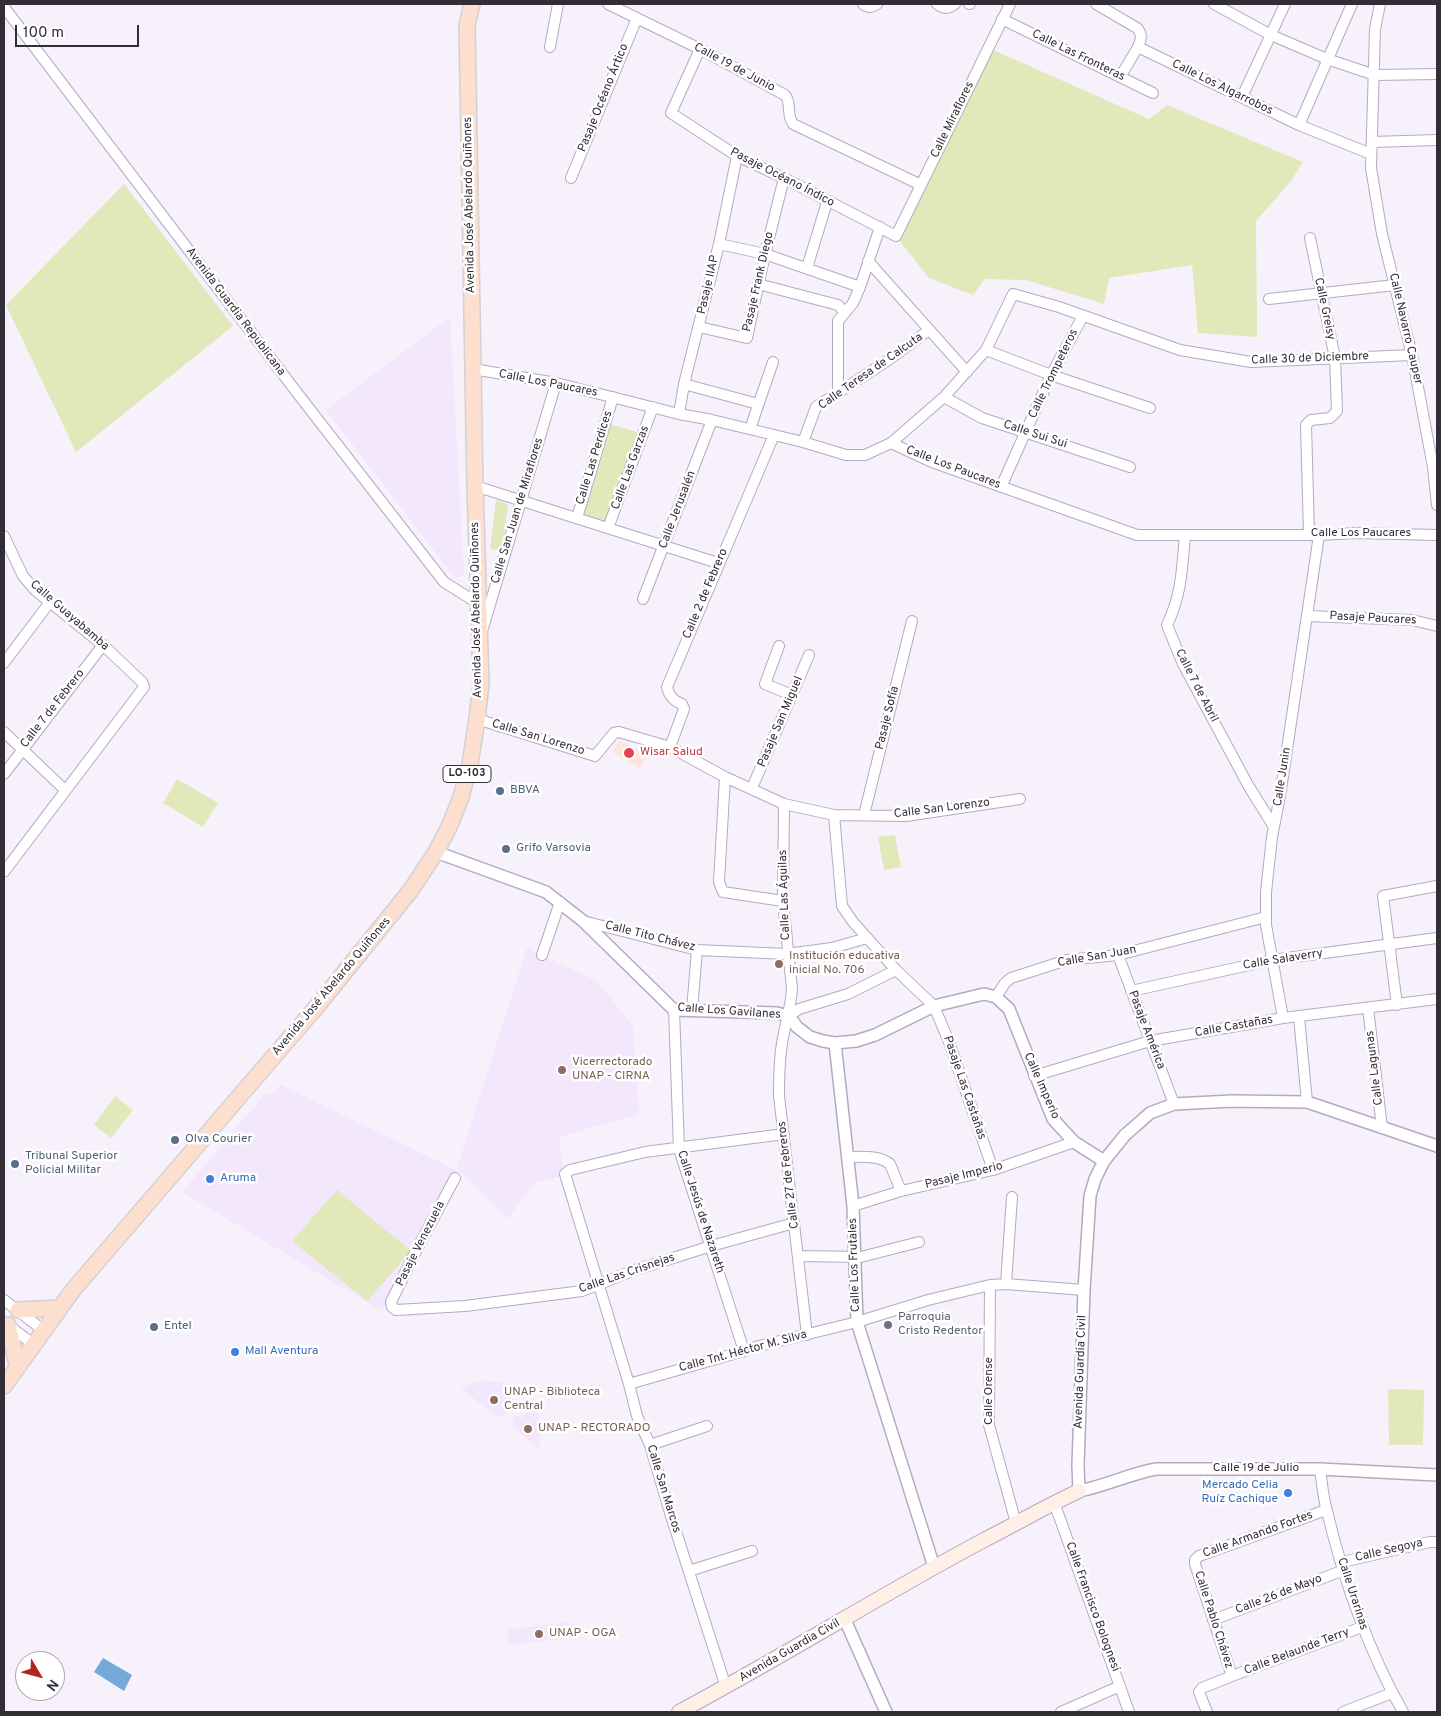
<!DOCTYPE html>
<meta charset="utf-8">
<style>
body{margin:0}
#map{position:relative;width:1441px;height:1716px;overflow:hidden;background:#f7f1fc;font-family:Overpass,sans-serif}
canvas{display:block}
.frame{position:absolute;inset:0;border:5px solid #332d37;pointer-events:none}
.north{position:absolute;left:15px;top:1651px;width:50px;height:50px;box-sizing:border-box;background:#fff;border:1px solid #adabaf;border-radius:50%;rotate:127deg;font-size:14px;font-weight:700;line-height:20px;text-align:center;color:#332d37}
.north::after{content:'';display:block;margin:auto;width:18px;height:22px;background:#b3251a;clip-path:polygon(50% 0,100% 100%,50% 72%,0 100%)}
.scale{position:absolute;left:15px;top:25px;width:124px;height:22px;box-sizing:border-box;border:2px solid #332d37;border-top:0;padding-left:6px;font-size:15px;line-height:18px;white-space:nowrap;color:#332d37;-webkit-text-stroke:4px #fff;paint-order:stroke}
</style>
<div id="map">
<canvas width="1441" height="1716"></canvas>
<div class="frame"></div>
<div class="north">N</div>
<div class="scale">100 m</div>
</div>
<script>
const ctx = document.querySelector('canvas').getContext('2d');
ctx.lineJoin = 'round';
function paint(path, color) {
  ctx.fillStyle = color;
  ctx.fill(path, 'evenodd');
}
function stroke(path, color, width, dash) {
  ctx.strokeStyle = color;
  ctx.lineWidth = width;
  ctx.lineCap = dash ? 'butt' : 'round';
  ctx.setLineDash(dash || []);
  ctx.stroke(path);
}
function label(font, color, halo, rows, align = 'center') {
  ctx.font = font + ' Overpass,sans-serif';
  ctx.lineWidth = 5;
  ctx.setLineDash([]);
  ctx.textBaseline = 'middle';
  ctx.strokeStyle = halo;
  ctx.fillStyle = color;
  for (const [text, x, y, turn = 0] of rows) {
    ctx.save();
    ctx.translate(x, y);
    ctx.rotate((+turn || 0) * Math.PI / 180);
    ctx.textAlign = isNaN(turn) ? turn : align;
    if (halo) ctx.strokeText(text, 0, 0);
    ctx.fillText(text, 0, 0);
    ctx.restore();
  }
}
const built = new Path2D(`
 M 450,317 L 464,576 L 455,578 L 326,410 Z
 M 527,948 L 597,981 L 633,1026 L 639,1114 L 559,1137 L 564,1176 L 536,1182 L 507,1219 L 457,1168 Z
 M 281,1085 L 456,1170 L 382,1311 L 182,1192 L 266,1093 L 272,1095 Z
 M 485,1380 L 502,1383 L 514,1387 L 508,1413 L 497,1417 L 461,1388 L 477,1381 Z
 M 534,1409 L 539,1416 L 541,1431 L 539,1449 L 513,1427 L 513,1416 L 524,1415 Z
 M 569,1622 L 571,1638 L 508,1645 L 507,1630 Z`);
const medical = new Path2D(`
 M 620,741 L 648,755 L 640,768 L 612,752 Z`);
const green = new Path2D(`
 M 984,46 L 1149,119 L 1167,105 L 1303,162 L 1291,181 L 1256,221 L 1257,337 L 1198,333 L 1192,265 L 1109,278 L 1104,304 L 1026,280 L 985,279 L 973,295 L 929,278 L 896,236 Z
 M 124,184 L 233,326 L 76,452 L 6,305 Z
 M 609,424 L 641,433 L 608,525 L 579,516 Z
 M 496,500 L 508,504 L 502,551 L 490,549 Z
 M 177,779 L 218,803 L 203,827 L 163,803 Z
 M 895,835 L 901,867 L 884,870 L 878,837 Z
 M 115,1096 L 133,1110 L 111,1138 L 94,1125 Z
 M 337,1190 L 411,1251 L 367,1301 L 292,1241 Z
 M 1388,1389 L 1424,1390 L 1423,1445 L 1389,1445 Z`);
const water = new Path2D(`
 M 103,1658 L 132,1675 L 124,1691 L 94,1672 Z`);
const minor = new Path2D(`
 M 608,4 L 700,49 L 785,95 C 792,103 786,115 793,124 L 921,185
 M 863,4 C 868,8 871,8 877,4
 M 937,4 C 943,9 949,9 955,4
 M 969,4 L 970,4
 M 1096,4 L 1137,28 C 1143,35 1141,39 1138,47 L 1299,125 L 1371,154
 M 1214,4 L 1271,35 L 1327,59 L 1375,75 L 1437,74
 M 1380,4 L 1375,29 L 1371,168 L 1382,234 L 1412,355 L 1433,467 L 1437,505
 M 4,7 L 298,394 L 444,582 L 479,604
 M 1002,19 L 1153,93
 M 550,47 L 558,4
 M 700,49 L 671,113 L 737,156 L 784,178 L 896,236 L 1010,4
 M 1120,77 L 1138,47
 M 1242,97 L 1285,4
 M 1299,125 L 1352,4
 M 1372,142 L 1437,140
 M 571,178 L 637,18
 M 719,244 L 765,254 L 860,287
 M 868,261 L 967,372
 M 807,268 L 827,202
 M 758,284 L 838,305 L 845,313
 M 1269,299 L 1395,285
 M 699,327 L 747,338 L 765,254 L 784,178
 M 986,350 L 1051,375 L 1150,408
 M 473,369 L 556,383 L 679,414 L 712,420 L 803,442 L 846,455 L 865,455 L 891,443 L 944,397 L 986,350 L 1013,294 L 1059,307 L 1180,350 L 1251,362 L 1412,355
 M 684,384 L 758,404
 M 838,393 L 838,321 L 853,303 L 860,287 L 880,227
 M 944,397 L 982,418 L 1130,467
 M 679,414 L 684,384 L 719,244 L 737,156
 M 750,429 L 773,362
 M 803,442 L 816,407 L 887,361 L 929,330
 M 891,443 L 932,462 L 1137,535 L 1319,535 L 1356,533 L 1437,535
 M 475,486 L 718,563
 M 1001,487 L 1051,375 L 1083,316
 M 577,518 L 613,397
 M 608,528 L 653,407
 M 1309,534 L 1306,425 L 1311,420 L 1330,418 L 1337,411 L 1335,358 L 1310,238
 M 1185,535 C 1182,568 1182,594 1167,625 L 1183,664 L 1248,785 L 1274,827
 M 4,536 L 23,576 L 35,590 L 103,645 L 142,682 L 144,687 L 4,872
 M 643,599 L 712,420
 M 1307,616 L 1412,620 L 1437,626
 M 483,628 L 556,383
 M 779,646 L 765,684 L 792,695
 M 4,663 L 50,602
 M 477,719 L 595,756 L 614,733 L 619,732 L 670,747 L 725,777 L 784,804 L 834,815 L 906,816 L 1020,799
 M 4,732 L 65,790
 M 670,747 L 684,709 L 682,704 C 673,701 669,696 667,687 L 774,435
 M 4,774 L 103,645
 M 725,777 L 719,882 L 723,892 L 783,901
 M 752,788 L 809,655
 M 784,804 L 783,901 L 792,989 C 791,1006 786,1021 783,1038 C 779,1057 779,1077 779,1096 L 807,1335
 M 834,815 L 842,906 L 853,922 L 896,970 L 934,1006 L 949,1042 L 993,1170
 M 864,815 L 912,621
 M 583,921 L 697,950 L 787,954 L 832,948 L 867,938
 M 542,955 L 560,902
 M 1118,955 L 1174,1104
 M 1131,991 L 1272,960 L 1437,938
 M 996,997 L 1005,983 L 1011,978 L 1067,960 L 1118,955 L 1266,917
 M 1397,1005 L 1383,896 L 1437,886
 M 1368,1008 L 1382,1128
 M 674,1010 L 679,1149 L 744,1351
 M 692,1010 L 697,950
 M 789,1016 L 799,1009 L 848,994 L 896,970
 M 1299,1017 L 1307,1102
 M 1283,1018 L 1266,925 L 1266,892 L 1272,837 L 1280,796 L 1319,535
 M 1034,1076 L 1150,1041 L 1283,1018 L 1437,999
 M 848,1157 C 862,1157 879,1155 890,1164 L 901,1191
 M 455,1178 L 415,1253 L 391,1302 L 392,1307 L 396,1310 L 465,1306 L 582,1291 L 632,1271 L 711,1246 L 794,1223
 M 853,1206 L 901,1191 L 993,1170 L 1074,1142
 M 799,1256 L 861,1257 L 919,1242
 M 1006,1284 L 1012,1197
 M 990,1285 L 989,1425 L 1016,1523
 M 4,1300 L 43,1330
 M 8,1325 L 33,1344
 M 629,1384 L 744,1351 L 751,1348 L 857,1322 L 928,1300 L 990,1285 L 1006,1284 L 1084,1290
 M 650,1445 L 707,1426
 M 1320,1469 C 1322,1483 1323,1498 1327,1511 C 1343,1579 1369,1652 1403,1712
 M 1054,1502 L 1129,1712
 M 1342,1562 L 1430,1542 L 1437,1542
 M 689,1571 L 752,1551
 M 1213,1620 L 1344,1570
 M 1232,1676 L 1362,1627
 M 726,1687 L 671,1516 L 650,1445 L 637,1416 L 629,1384 L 565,1174 L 570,1170 L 645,1152 L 784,1134
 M 1061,1712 L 1120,1686
 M 1207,1712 L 1199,1692 L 1202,1688 L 1232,1676 L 1195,1564 L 1195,1560 L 1199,1556 L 1326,1510
 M 1343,1712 L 1392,1693`);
const tertiary = new Path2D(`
 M 436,852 L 546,892 L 583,921 L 674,1010 L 777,1013 L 789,1016 L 797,1027 L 810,1037 L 823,1041 L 835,1043 L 856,1041 L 875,1035 L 934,1006 L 984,994 L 996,997 L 1009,1009 L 1053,1119 L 1074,1142 L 1104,1161
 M 835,1043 L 853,1206 L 857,1322 L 934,1567
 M 1437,1146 L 1307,1102 L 1232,1101 L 1174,1104 L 1150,1113 L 1140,1122 L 1125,1135 L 1104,1161 L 1095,1179 L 1090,1196 L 1084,1290 L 1078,1465 L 1079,1491 C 1105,1486 1129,1474 1156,1469 L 1320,1469 L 1437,1475
 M 845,1620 L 886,1712`);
const secondary = new Path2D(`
 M 679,1712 C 782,1657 881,1595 984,1540 C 1016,1524 1046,1506 1079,1491`);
const primary = new Path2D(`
 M 18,1310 L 60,1308
 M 8,1325 L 17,1365
 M 4,1386 L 73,1290 L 318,1005 L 411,890 L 436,852 L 450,825 L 461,797 L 470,764 L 477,719 L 481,684 L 475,486 L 467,25 L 472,4`);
const markers = [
 [629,753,6,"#e0444e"],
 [500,791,5,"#5c6f8a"],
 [506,849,5,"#5c6f8a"],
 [779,964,5,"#8d6e63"],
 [562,1070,5,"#8d6e63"],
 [175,1140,5,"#5c6f8a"],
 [15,1164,5,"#5c6f8a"],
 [210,1179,5,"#3f7fe0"],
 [888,1325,5,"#6b7280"],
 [154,1327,5,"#5c6f8a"],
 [235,1352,5,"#3f7fe0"],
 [494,1400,5,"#8d6e63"],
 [528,1429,5,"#8d6e63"],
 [1288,1493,5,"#3f7fe0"],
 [539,1634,5,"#8d6e63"]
];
const shields = [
 [467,774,48]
];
const shieldNames = [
 ["LO-103",467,774]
];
const streetNames = [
 ["Calle Las Fronteras",1078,56,26],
 ["Calle 19 de Junio",734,68,28],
 ["Calle Los Algarrobos",1222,88,26],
 ["Pasaje Océano Ártico",604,98,-68],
 ["Calle Miraflores",953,120,-64],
 ["Pasaje Océano Índico",782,178,27],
 ["Avenida José Abelardo Quiñones",470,205,-91],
 ["Pasaje Frank Diego",759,282,-77],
 ["Pasaje IIAP",709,285,-77],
 ["Calle Greisy",1324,309,78],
 ["Avenida Guardia Republicana",235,312,53],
 ["Calle Navarro Cauper",1405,329,77],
 ["Calle 30 de Diciembre",1310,359,-2],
 ["Calle Teresa de Calcuta",871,372,-35],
 ["Calle Trompeteros",1054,374,-64],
 ["Calle Los Paucares",548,384,11],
 ["Calle Sui Sui",1035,435,18],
 ["Calle Las Perdices",595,458,-73],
 ["Calle Las Garzas",631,468,-70],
 ["Calle Los Paucares",953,468,21],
 ["Calle Jerusalén",678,510,-69],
 ["Calle San Juan de Miraflores",518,511,-73],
 ["Calle Los Paucares",1361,534],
 ["Calle 2 de Febrero",706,594,-67],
 ["Avenida José Abelardo Quiñones",477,610,-91],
 ["Calle Guayabamba",69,616,41],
 ["Pasaje Paucares",1373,619,3],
 ["Calle 7 de Abril",1196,686,63],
 ["Calle 7 de Febrero",53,709,-52],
 ["Pasaje Sofía",888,718,-76],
 ["Pasaje San Miguel",781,722,-67],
 ["Calle San Lorenzo",538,738,17],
 ["Calle Junin",1283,777,-81],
 ["Calle San Lorenzo",942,809,-7],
 ["Calle Las Águilas",785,895,-92],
 ["Calle Tito Chávez",650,937,14],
 ["Calle San Juan",1097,957,-10],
 ["Calle Salaverry",1283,960,-9],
 ["Avenida José Abelardo Quiñones",332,987,-50],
 ["Calle Los Gavilanes",729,1012,4],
 ["Calle Castañas",1234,1027,-10],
 ["Pasaje América",1146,1030,69],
 ["Calle Lagunas",1375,1068,-97],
 ["Calle Imperio",1041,1086,66],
 ["Pasaje Las Castañas",964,1088,71],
 ["Calle 27 de Febreros",789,1175,-97],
 ["Pasaje Imperio",964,1176,-14],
 ["Calle Jesús de Nazareth",700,1212,72],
 ["Pasaje Venezuela",421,1244,-63],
 ["Calle Los Frutales",855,1265,-92],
 ["Calle Las Crisnejas",627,1274,-19],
 ["Calle Tnt. Héctor M. Silva",743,1352,-15],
 ["Avenida Guardia Civil",1081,1372,-88],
 ["Calle Orense",990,1391,-90],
 ["Calle 19 de Julio",1256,1469],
 ["Calle San Marcos",663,1489,73],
 ["Calle Armando Fortes",1258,1535,-20],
 ["Calle Segoya",1389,1551,-13],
 ["Calle Urarinas",1352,1594,72],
 ["Calle 26 de Mayo",1279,1595,-21],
 ["Calle Francisco Bolognesi",1092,1607,70],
 ["Calle Pablo Chávez",1213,1620,72],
 ["Avenida Guardia Civil",790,1651,-30],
 ["Calle Belaunde Terry",1297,1652,-21]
];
const healthNames = [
 ["Wisar Salud",640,753]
];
const serviceNames = [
 ["BBVA",510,791],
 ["Grifo Varsovia",516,849],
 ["Olva Courier",185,1140],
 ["Tribunal Superior",25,1157],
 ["Policial Militar",25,1171],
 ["Entel",164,1327]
];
const educationNames = [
 ["Institución educativa",789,957],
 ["inicial No. 706",789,971],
 ["Vicerrectorado",572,1063],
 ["UNAP - CIRNA",572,1077],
 ["UNAP - Biblioteca",504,1393],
 ["Central",504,1407],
 ["UNAP - RECTORADO",538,1429],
 ["UNAP - OGA",549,1634]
];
const shopNames = [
 ["Aruma",220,1179],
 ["Mall Aventura",245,1352],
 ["Mercado Celia",1278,1486,"right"],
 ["Ruíz Cachique",1278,1500,"right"]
];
const worshipNames = [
 ["Parroquia",898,1318],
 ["Cristo Redentor",898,1332]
];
paint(built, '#f2e7fb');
paint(medical, '#fde4dd');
paint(green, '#e1e8ba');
paint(water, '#74a9d9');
stroke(minor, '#b6a8c1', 12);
stroke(tertiary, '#b6a8c1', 14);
stroke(secondary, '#b6a8c1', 16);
stroke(primary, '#d2d1d3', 18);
stroke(minor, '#fff', 10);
stroke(tertiary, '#fff', 11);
stroke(secondary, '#feefe7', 14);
stroke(primary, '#fddfcf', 15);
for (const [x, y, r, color] of markers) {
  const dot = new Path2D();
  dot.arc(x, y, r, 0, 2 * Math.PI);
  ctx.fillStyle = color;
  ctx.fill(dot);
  stroke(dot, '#fff', 2);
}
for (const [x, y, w] of shields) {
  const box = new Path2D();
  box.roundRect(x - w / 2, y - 8.5, w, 17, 4);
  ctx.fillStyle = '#fff';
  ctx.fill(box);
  stroke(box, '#332d37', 1);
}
label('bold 11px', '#332d37', null, shieldNames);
label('12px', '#332d37', '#fff', streetNames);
label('12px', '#be3a42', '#fff', healthNames, 'left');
label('12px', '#4e5e75', '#fff', serviceNames, 'left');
label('12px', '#785e54', '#fff', educationNames, 'left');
label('12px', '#366cbe', '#fff', shopNames, 'left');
label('12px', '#5b616d', '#fff', worshipNames, 'left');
</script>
